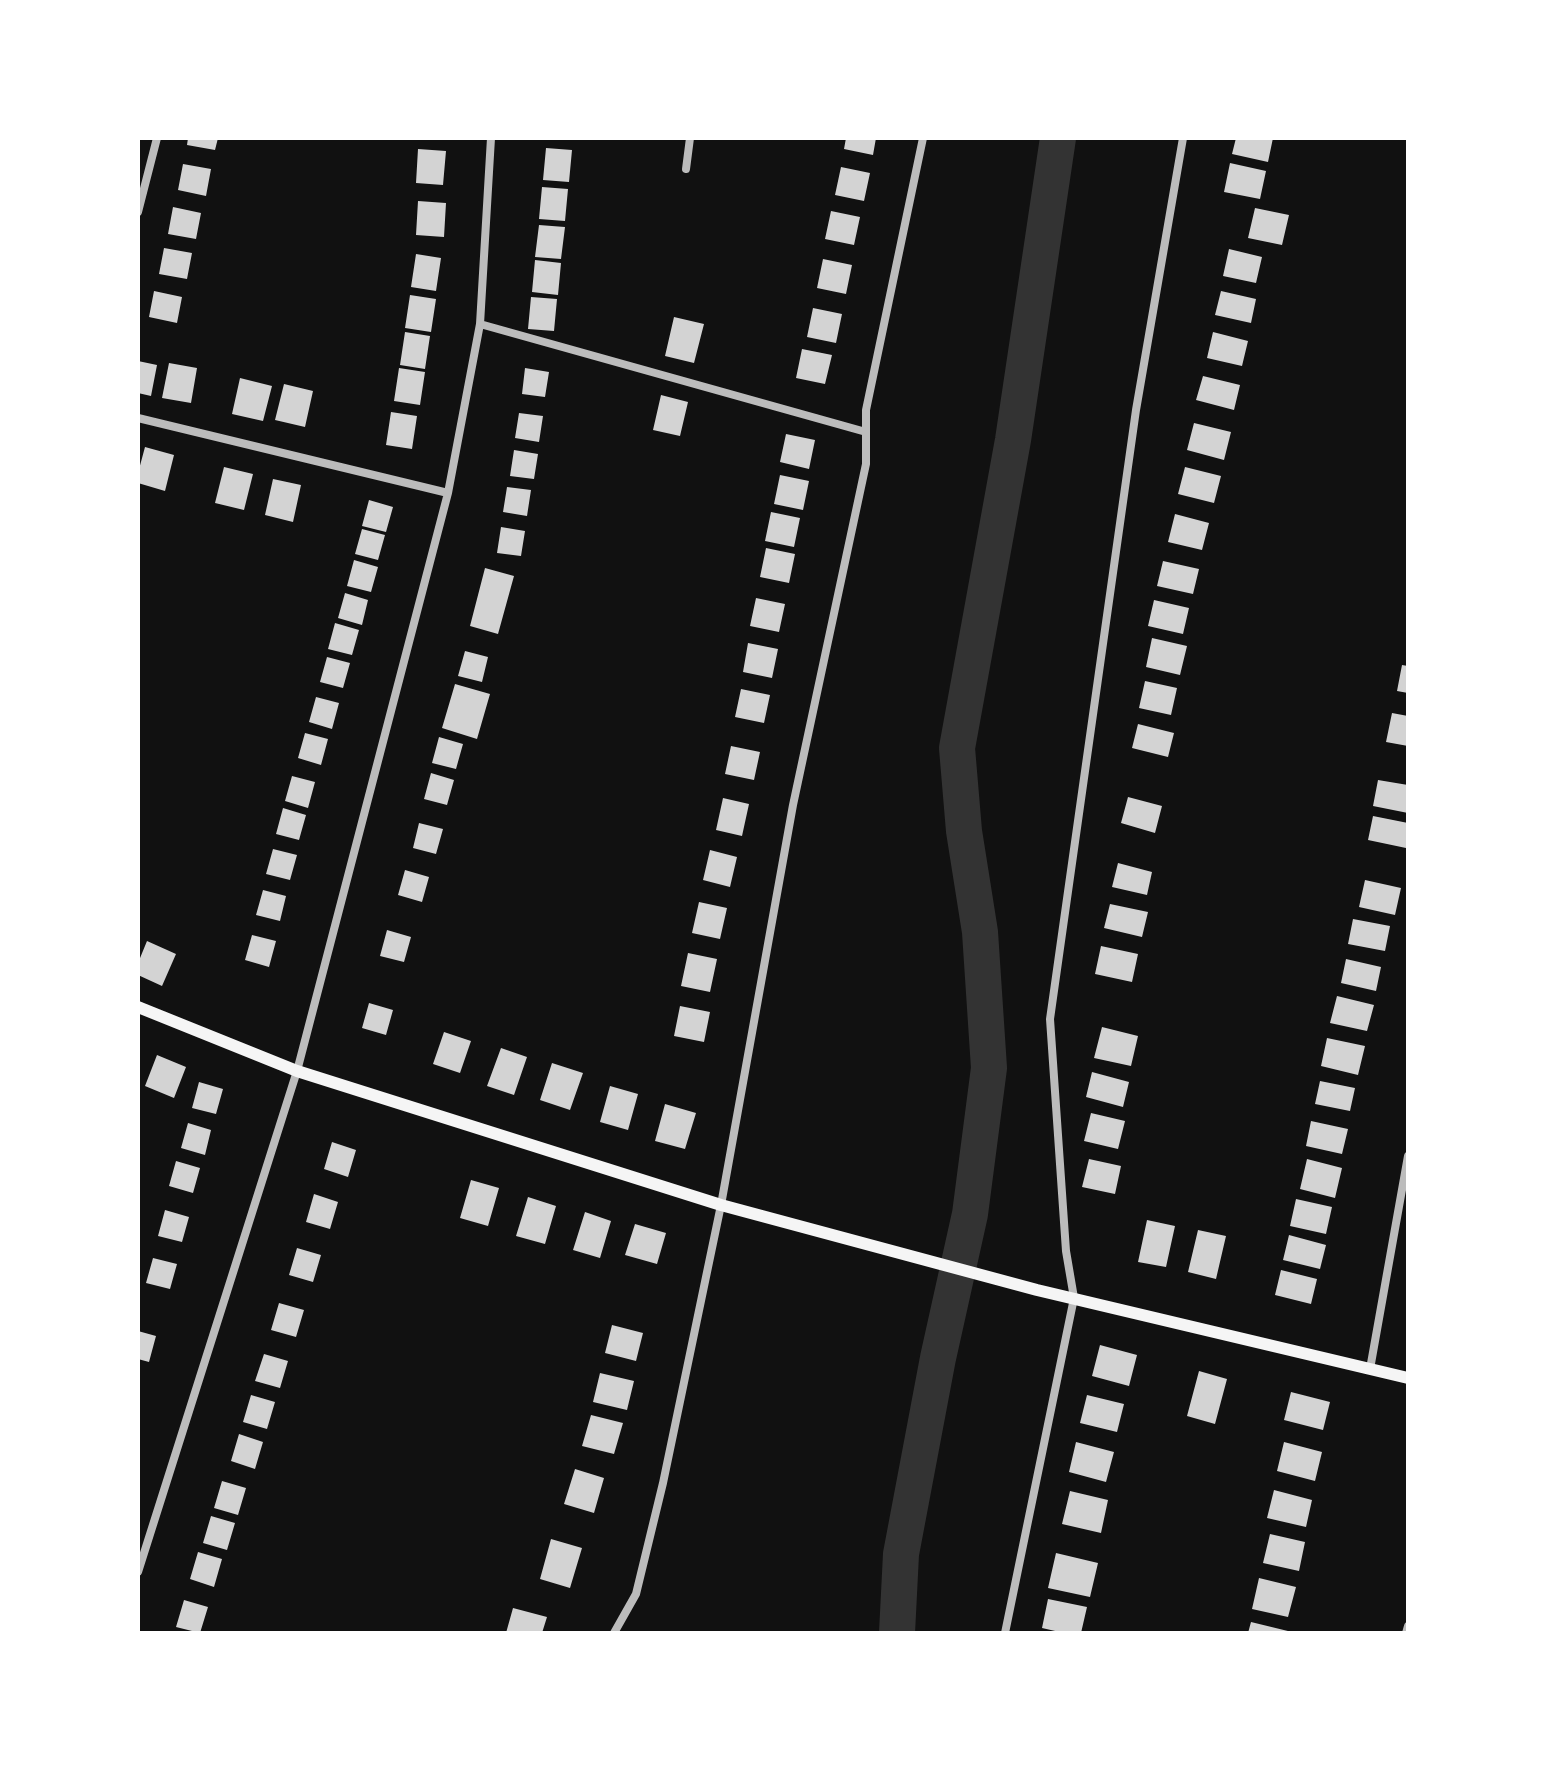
<!DOCTYPE html>
<style>
body{margin:0}
#map{position:relative;width:1546px;height:1771px;overflow:hidden;background:#111;font-family:"PT Sans",sans-serif}
canvas{display:block}
.frame{position:absolute;inset:0;border:140px solid #fff;pointer-events:none}
</style>
<div id="map">
<canvas width="1546" height="1771"></canvas>
<div class="frame"></div>
</div>
<script>
const ctx = document.querySelector('canvas').getContext('2d');
ctx.lineJoin = 'round';
function stroke(path, color, width, dash) {
  ctx.strokeStyle = color;
  ctx.lineWidth = width;
  ctx.lineCap = dash ? 'butt' : 'round';
  ctx.setLineDash(dash || []);
  ctx.stroke(path);
}
function paint(path, color) {
  ctx.fillStyle = color;
  ctx.fill(path, 'evenodd');
}
const river = new Path2D(`
 M 897,1633 L 901,1554 L 938,1358 L 970,1214 L 989,1068 L 980,932 L 964,831 L 957,748 L 1013,440 L 1058,138`);
const building = new Path2D(`
 M 188,138 L 218,138 L 215,150 L 187,145 Z
 M 846,138 L 876,138 L 873,155 L 844,149 Z
 M 1236,138 L 1273,138 L 1268,162 L 1232,154 Z
 M 546,148 L 572,150 L 569,182 L 543,180 Z
 M 418,149 L 446,151 L 443,185 L 416,183 Z
 M 1230,163 L 1266,171 L 1260,199 L 1224,192 Z
 M 183,164 L 211,169 L 206,196 L 178,190 Z
 M 841,167 L 870,173 L 864,201 L 835,195 Z
 M 542,187 L 568,189 L 565,221 L 539,219 Z
 M 418,201 L 446,203 L 444,237 L 416,235 Z
 M 173,207 L 201,213 L 196,239 L 168,234 Z
 M 1255,208 L 1289,215 L 1282,245 L 1248,238 Z
 M 831,211 L 860,217 L 854,245 L 825,239 Z
 M 539,225 L 565,227 L 561,259 L 535,257 Z
 M 164,248 L 192,253 L 187,279 L 159,274 Z
 M 1229,249 L 1262,257 L 1256,283 L 1223,276 Z
 M 416,254 L 441,258 L 436,291 L 411,287 Z
 M 823,259 L 852,265 L 846,294 L 817,288 Z
 M 535,260 L 561,263 L 558,295 L 532,292 Z
 M 154,291 L 182,297 L 177,323 L 149,317 Z
 M 1221,291 L 1256,299 L 1251,323 L 1215,315 Z
 M 410,295 L 436,299 L 431,332 L 405,328 Z
 M 531,297 L 557,299 L 554,331 L 528,329 Z
 M 813,308 L 842,314 L 836,343 L 807,337 Z
 M 674,317 L 704,324 L 694,363 L 665,356 Z
 M 405,332 L 430,336 L 425,369 L 400,365 Z
 M 1213,332 L 1248,341 L 1242,366 L 1207,358 Z
 M 802,349 L 832,355 L 825,384 L 796,378 Z
 M 138,361 L 157,365 L 151,396 L 138,393 Z
 M 169,363 L 197,368 L 191,403 L 162,398 Z
 M 399,368 L 425,372 L 420,405 L 394,401 Z
 M 525,368 L 549,372 L 545,397 L 522,394 Z
 M 1203,376 L 1240,385 L 1234,410 L 1196,400 Z
 M 240,378 L 272,386 L 263,421 L 232,414 Z
 M 284,384 L 313,391 L 305,427 L 275,420 Z
 M 661,395 L 688,402 L 680,436 L 653,430 Z
 M 391,412 L 417,416 L 412,449 L 386,445 Z
 M 519,413 L 543,416 L 539,442 L 515,438 Z
 M 1194,423 L 1231,432 L 1224,460 L 1187,450 Z
 M 786,434 L 815,440 L 809,469 L 780,462 Z
 M 145,447 L 174,455 L 165,491 L 138,483 L 138,473 Z
 M 514,450 L 538,454 L 534,479 L 510,476 Z
 M 224,467 L 253,474 L 244,510 L 215,503 Z
 M 1185,467 L 1221,476 L 1214,503 L 1178,494 Z
 M 780,475 L 809,481 L 803,510 L 774,504 Z
 M 273,479 L 301,485 L 293,522 L 265,515 Z
 M 507,487 L 531,490 L 527,516 L 503,512 Z
 M 369,500 L 393,507 L 386,532 L 362,526 Z
 M 771,512 L 800,518 L 794,547 L 765,541 Z
 M 1175,514 L 1209,523 L 1202,550 L 1168,542 Z
 M 501,527 L 525,531 L 521,556 L 497,553 Z
 M 362,529 L 385,535 L 378,560 L 355,554 Z
 M 766,548 L 795,554 L 789,583 L 760,577 Z
 M 354,560 L 378,567 L 371,592 L 347,586 Z
 M 1163,561 L 1199,569 L 1193,594 L 1157,586 Z
 M 485,568 L 514,576 L 498,634 L 470,626 Z
 M 345,593 L 368,600 L 362,625 L 338,618 Z
 M 756,598 L 785,604 L 779,632 L 750,626 Z
 M 1154,600 L 1189,608 L 1183,634 L 1148,626 Z
 M 335,623 L 359,630 L 352,655 L 328,649 Z
 M 1152,638 L 1187,646 L 1180,675 L 1146,667 Z
 M 748,643 L 778,649 L 772,678 L 743,672 Z
 M 465,651 L 488,657 L 482,682 L 458,676 Z
 M 327,657 L 350,663 L 343,688 L 320,682 Z
 M 1402,665 L 1408,666 L 1408,693 L 1397,691 Z
 M 1145,681 L 1177,688 L 1171,715 L 1139,708 Z
 M 455,684 L 490,694 L 477,739 L 442,728 Z
 M 741,689 L 770,695 L 764,723 L 735,717 Z
 M 316,697 L 339,703 L 332,729 L 309,722 Z
 M 1392,713 L 1408,716 L 1408,746 L 1386,742 Z
 M 1138,724 L 1174,733 L 1168,757 L 1132,748 Z
 M 305,733 L 328,739 L 321,765 L 298,758 Z
 M 439,737 L 463,744 L 456,769 L 432,763 Z
 M 731,746 L 760,752 L 754,780 L 725,774 Z
 M 431,773 L 454,780 L 447,805 L 424,799 Z
 M 292,776 L 315,782 L 308,808 L 285,801 Z
 M 1378,780 L 1408,785 L 1408,813 L 1373,806 Z
 M 1128,797 L 1162,806 L 1155,833 L 1121,823 Z
 M 723,798 L 749,804 L 742,836 L 716,830 Z
 M 283,808 L 306,815 L 299,840 L 276,834 Z
 M 1373,816 L 1408,823 L 1406,848 L 1368,840 Z
 M 419,823 L 443,829 L 436,854 L 413,848 Z
 M 273,849 L 297,855 L 290,880 L 266,874 Z
 M 710,850 L 737,857 L 730,887 L 703,880 Z
 M 1118,863 L 1152,872 L 1147,895 L 1112,887 Z
 M 405,870 L 429,877 L 422,902 L 398,895 Z
 M 1365,880 L 1401,888 L 1395,915 L 1359,907 Z
 M 263,890 L 286,896 L 280,921 L 256,915 Z
 M 699,902 L 727,908 L 720,939 L 692,933 Z
 M 1110,904 L 1148,912 L 1142,937 L 1104,928 Z
 M 1353,919 L 1390,926 L 1385,951 L 1348,944 Z
 M 387,930 L 411,937 L 404,962 L 380,956 Z
 M 252,935 L 276,941 L 269,967 L 245,960 Z
 M 147,941 L 176,954 L 162,986 L 138,975 L 138,963 Z
 M 1101,946 L 1138,954 L 1132,982 L 1095,974 Z
 M 688,953 L 717,959 L 710,992 L 681,986 Z
 M 1346,959 L 1381,967 L 1376,991 L 1341,983 Z
 M 1337,996 L 1374,1005 L 1367,1031 L 1330,1023 Z
 M 369,1003 L 393,1010 L 386,1035 L 362,1028 Z
 M 680,1006 L 710,1012 L 704,1042 L 674,1036 Z
 M 1102,1027 L 1138,1036 L 1131,1066 L 1094,1058 Z
 M 444,1032 L 471,1041 L 460,1073 L 433,1064 Z
 M 1327,1038 L 1365,1046 L 1358,1075 L 1321,1066 Z
 M 501,1048 L 527,1057 L 514,1095 L 487,1086 Z
 M 157,1055 L 186,1067 L 174,1098 L 145,1086 Z
 M 552,1063 L 583,1073 L 570,1110 L 540,1100 Z
 M 1092,1072 L 1129,1082 L 1123,1107 L 1086,1097 Z
 M 1320,1081 L 1355,1088 L 1350,1111 L 1315,1104 Z
 M 199,1082 L 223,1089 L 216,1114 L 192,1108 Z
 M 610,1086 L 638,1094 L 628,1130 L 600,1122 Z
 M 665,1104 L 696,1113 L 685,1149 L 655,1141 Z
 M 1091,1113 L 1125,1121 L 1118,1149 L 1084,1141 Z
 M 1311,1121 L 1348,1129 L 1342,1154 L 1306,1146 Z
 M 188,1123 L 211,1130 L 205,1155 L 181,1148 Z
 M 332,1142 L 356,1150 L 348,1177 L 324,1169 Z
 M 1089,1159 L 1121,1166 L 1115,1194 L 1082,1187 Z
 M 1307,1159 L 1342,1168 L 1335,1198 L 1300,1189 Z
 M 176,1161 L 200,1168 L 193,1193 L 169,1186 Z
 M 471,1180 L 499,1188 L 488,1226 L 460,1218 Z
 M 314,1194 L 338,1202 L 330,1229 L 306,1222 Z
 M 528,1197 L 556,1206 L 545,1244 L 516,1236 Z
 M 1296,1199 L 1332,1207 L 1326,1234 L 1290,1226 Z
 M 165,1210 L 189,1217 L 182,1242 L 158,1236 Z
 M 585,1212 L 611,1221 L 600,1258 L 573,1250 Z
 M 1147,1220 L 1175,1226 L 1166,1267 L 1138,1262 Z
 M 635,1224 L 666,1233 L 657,1264 L 625,1255 Z
 M 1198,1230 L 1226,1236 L 1216,1279 L 1188,1272 Z
 M 1289,1235 L 1326,1245 L 1320,1269 L 1283,1260 Z
 M 297,1248 L 321,1255 L 313,1282 L 289,1275 Z
 M 153,1258 L 177,1264 L 170,1289 L 146,1283 Z
 M 1281,1270 L 1317,1279 L 1311,1304 L 1275,1295 Z
 M 279,1303 L 304,1310 L 296,1337 L 271,1330 Z
 M 612,1325 L 643,1333 L 636,1361 L 605,1353 Z
 M 138,1331 L 156,1336 L 149,1362 L 138,1359 Z
 M 1100,1345 L 1137,1355 L 1129,1386 L 1092,1376 Z
 M 264,1354 L 288,1361 L 280,1388 L 255,1381 Z
 M 1199,1371 L 1227,1379 L 1215,1424 L 1187,1416 Z
 M 600,1373 L 634,1381 L 627,1410 L 593,1402 Z
 M 1291,1392 L 1330,1402 L 1323,1430 L 1284,1420 Z
 M 251,1395 L 275,1402 L 267,1429 L 243,1422 Z
 M 1087,1395 L 1124,1404 L 1117,1432 L 1080,1423 Z
 M 591,1415 L 623,1423 L 614,1454 L 582,1446 Z
 M 239,1434 L 263,1442 L 255,1469 L 231,1461 Z
 M 1076,1442 L 1114,1452 L 1106,1482 L 1069,1472 Z
 M 1284,1442 L 1322,1452 L 1315,1481 L 1277,1471 Z
 M 575,1469 L 604,1478 L 594,1513 L 564,1504 Z
 M 222,1481 L 246,1488 L 238,1515 L 214,1508 Z
 M 1274,1490 L 1312,1500 L 1306,1527 L 1267,1518 Z
 M 1070,1491 L 1108,1500 L 1101,1533 L 1062,1524 Z
 M 211,1516 L 235,1523 L 227,1550 L 203,1543 Z
 M 1270,1534 L 1305,1542 L 1299,1571 L 1263,1563 Z
 M 551,1539 L 582,1548 L 570,1588 L 540,1579 Z
 M 198,1552 L 222,1559 L 214,1587 L 190,1579 Z
 M 1056,1553 L 1098,1563 L 1090,1597 L 1048,1588 Z
 M 1259,1578 L 1296,1587 L 1288,1617 L 1252,1609 Z
 M 1048,1599 L 1087,1607 L 1081,1633 L 1064,1633 L 1042,1628 Z
 M 184,1600 L 208,1607 L 200,1633 L 176,1627 Z
 M 513,1608 L 547,1617 L 542,1633 L 506,1633 Z
 M 1251,1622 L 1292,1632 L 1292,1633 L 1248,1633 Z`);
const minor = new Path2D(`
 M 686,169 L 690,138
 M 138,212 L 157,138
 M 480,324 L 866,432
 M 138,418 L 448,493
 M 1370,1369 L 1408,1156
 M 138,1572 L 297,1071 L 448,493 L 480,324 L 491,138
 M 614,1633 L 636,1594 L 663,1483 L 721,1205 L 793,805 L 866,464 L 866,410 L 923,138
 M 1005,1633 L 1074,1298 L 1066,1251 L 1050,1019 L 1136,410 L 1183,138
 M 1406,1633 L 1408,1626`);
const secondary = new Path2D(`
 M 138,1007 L 297,1071 L 721,1205 L 1037,1290 L 1408,1378`);
stroke(river, '#333', 36);
paint(building, '#d3d3d3');
stroke(minor, '#bcbcbc', 8);
stroke(secondary, '#f5f5f5', 12);
</script>
